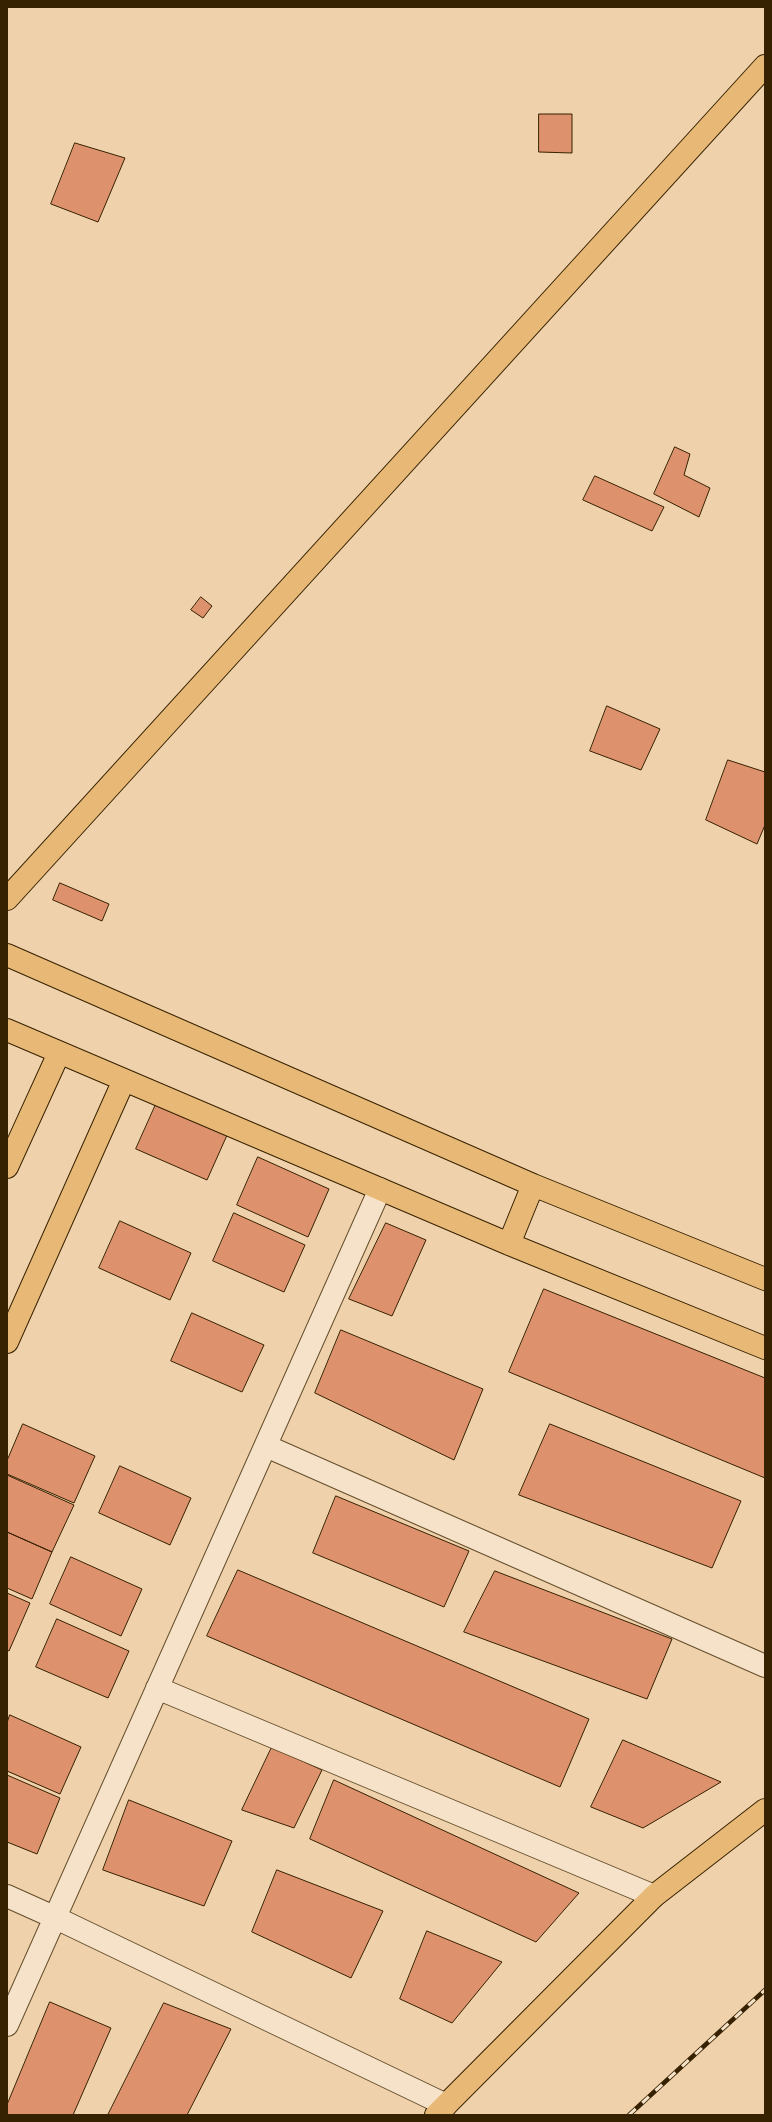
<!DOCTYPE html>
<style>
body{margin:0}
#map{position:relative;width:772px;height:2122px;overflow:hidden;background:#efd2ab;font-family:"Sorts Mill Goudy",serif}
canvas{display:block}
.frame{position:absolute;inset:0;border:8px solid #362101;pointer-events:none}
</style>
<div id="map">
<canvas width="772" height="2122"></canvas>
<div class="frame"></div>
</div>
<script>
const ctx = document.querySelector('canvas').getContext('2d');
ctx.lineJoin = 'round';
function paint(path, color) {
  ctx.fillStyle = color;
  ctx.fill(path, 'evenodd');
}
function stroke(path, color, width, dash) {
  ctx.strokeStyle = color;
  ctx.lineWidth = width;
  ctx.lineCap = dash ? 'butt' : 'round';
  ctx.setLineDash(dash || []);
  ctx.stroke(path);
}
const building = new Path2D(`
 M 539,114 L 572,114 L 572,153 L 539,152 Z
 M 75,143 L 125,158 L 98,222 L 51,204 Z
 M 675,447 L 690,454 L 684,475 L 710,488 L 699,517 L 654,494 Z
 M 595,476 L 664,507 L 652,531 L 583,500 Z
 M 201,597 L 212,606 L 203,618 L 191,610 Z
 M 607,706 L 660,729 L 641,770 L 590,751 Z
 M 728,760 L 765,772 L 765,825 L 757,844 L 706,820 Z
 M 60,883 L 109,904 L 102,921 L 53,900 Z
 M 157,1102 L 228,1133 L 207,1180 L 136,1149 Z
 M 258,1157 L 329,1189 L 308,1237 L 237,1205 Z
 M 234,1213 L 305,1245 L 284,1292 L 213,1261 Z
 M 120,1221 L 191,1253 L 170,1300 L 99,1268 Z
 M 386,1223 L 426,1240 L 392,1316 L 349,1299 Z
 M 544,1289 L 765,1378 L 765,1478 L 509,1372 Z
 M 192,1313 L 264,1345 L 242,1392 L 171,1361 Z
 M 341,1330 L 483,1389 L 454,1460 L 315,1393 Z
 M 23,1424 L 95,1456 L 74,1503 L 7,1474 L 7,1461 Z
 M 550,1424 L 741,1501 L 712,1568 L 519,1495 Z
 M 120,1466 L 191,1498 L 170,1545 L 99,1513 Z
 M 7,1475 L 74,1505 L 52,1552 L 7,1532 Z
 M 336,1496 L 469,1551 L 444,1607 L 313,1553 Z
 M 7,1532 L 52,1552 L 32,1599 L 7,1588 Z
 M 71,1557 L 142,1589 L 121,1636 L 50,1604 Z
 M 238,1570 L 589,1719 L 560,1787 L 207,1636 Z
 M 495,1571 L 672,1639 L 647,1699 L 464,1632 Z
 M 7,1593 L 30,1603 L 9,1651 L 7,1650 Z
 M 57,1619 L 129,1651 L 108,1698 L 36,1667 Z
 M 10,1715 L 81,1747 L 60,1794 L 7,1771 L 7,1723 Z
 M 623,1740 L 721,1782 L 643,1828 L 591,1807 Z
 M 272,1747 L 322,1770 L 294,1828 L 242,1810 Z
 M 7,1775 L 60,1798 L 37,1854 L 7,1842 Z
 M 334,1780 L 579,1893 L 536,1942 L 310,1839 Z
 M 129,1800 L 232,1841 L 204,1906 L 103,1870 Z
 M 277,1870 L 383,1911 L 351,1978 L 252,1932 Z
 M 427,1931 L 502,1962 L 452,2023 L 400,1999 Z
 M 50,2002 L 111,2028 L 73,2115 L 7,2115 L 7,2105 Z
 M 164,2003 L 231,2029 L 187,2115 L 108,2115 Z`);
const minor = new Path2D(`
 M 266,1446 L 765,1666
 M 157,1688 L 654,1896
 M 7,1896 L 56,1918 L 446,2105
 M 7,2025 L 380,1189`);
const major = new Path2D(`
 M 7,899 L 765,66
 M 7,955 L 533,1185 L 765,1279
 M 7,1030 L 509,1244 L 765,1348
 M 7,1167 L 59,1053
 M 509,1244 L 533,1185
 M 7,1342 L 124,1080
 M 436,2115 L 654,1896 L 765,1810`);
const rail = new Path2D(`
 M 629,2115 L 765,1990`);
paint(building, '#dd916c');
stroke(building, '#362101', 1);
stroke(minor, '#644d2c', 24);
stroke(major, '#362101', 24);
stroke(minor, '#f5e2c8', 22);
stroke(major, '#e8b976', 22);
stroke(rail, '#362101', 4.5);
stroke(rail, '#f5e2c8', 3, [9]);
</script>
